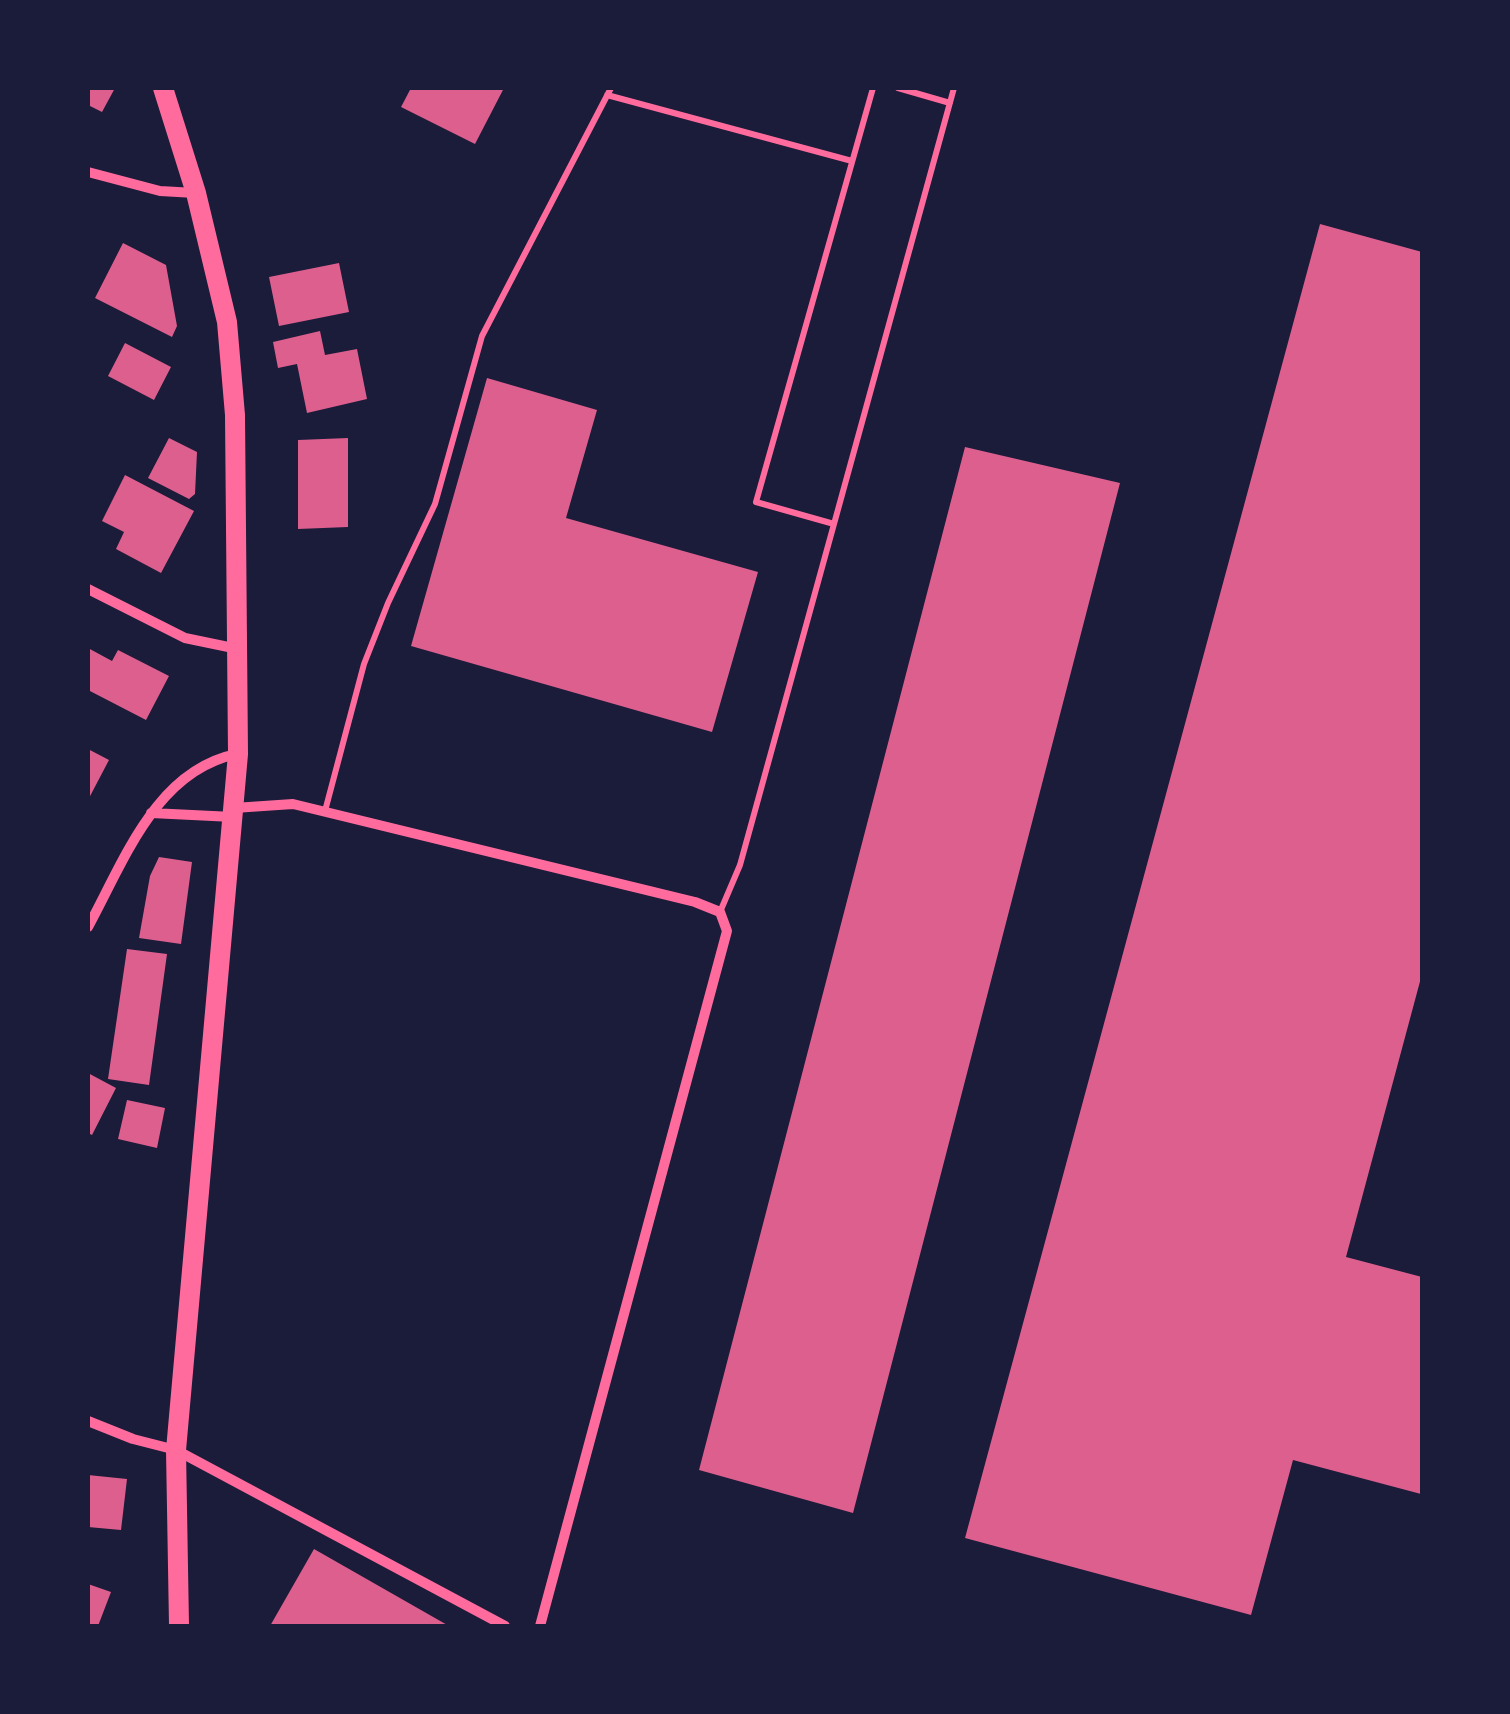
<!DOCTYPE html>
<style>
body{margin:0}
#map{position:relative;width:1510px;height:1714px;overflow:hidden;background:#1b1b3a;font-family:"IBM Plex Serif",serif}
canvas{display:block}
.frame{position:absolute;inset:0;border:90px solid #1b1b3a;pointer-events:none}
</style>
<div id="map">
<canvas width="1510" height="1714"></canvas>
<div class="frame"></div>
</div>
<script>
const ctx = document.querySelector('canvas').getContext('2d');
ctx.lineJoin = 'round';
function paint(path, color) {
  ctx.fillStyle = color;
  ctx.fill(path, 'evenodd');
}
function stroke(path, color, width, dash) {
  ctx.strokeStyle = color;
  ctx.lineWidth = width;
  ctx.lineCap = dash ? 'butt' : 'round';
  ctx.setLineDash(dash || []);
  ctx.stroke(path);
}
const building = new Path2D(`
 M 88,88 L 115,88 L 102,112 L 88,105 Z
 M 411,88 L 504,88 L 475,144 L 401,107 Z
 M 1320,224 L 1422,252 L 1422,974 L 1346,1257 L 1422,1277 L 1422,1488 L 1421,1494 L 1293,1460 L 1251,1615 L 965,1538 Z
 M 123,243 L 166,265 L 177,326 L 172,337 L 95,298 Z
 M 339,263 L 349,312 L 279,326 L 269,277 Z
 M 320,331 L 325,355 L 357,349 L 367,399 L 307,413 L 297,364 L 278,368 L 273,342 Z
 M 125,343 L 171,367 L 154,400 L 108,376 Z
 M 487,378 L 597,410 L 566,518 L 758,572 L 712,732 L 411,646 Z
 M 169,438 L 197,452 L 195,494 L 189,499 L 148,478 Z
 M 348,438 L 348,527 L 298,529 L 298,440 Z
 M 965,447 L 1120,483 L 853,1513 L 699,1470 Z
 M 125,475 L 194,511 L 161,573 L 116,549 L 124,532 L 102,521 Z
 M 88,648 L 112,661 L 118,650 L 169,676 L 146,720 L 88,690 Z
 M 88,749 L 109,760 L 88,800 Z
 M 159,857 L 192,862 L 181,944 L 139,938 L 150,876 Z
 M 127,949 L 167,954 L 149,1085 L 108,1079 Z
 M 88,1073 L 116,1088 L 92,1135 L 88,1133 Z
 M 127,1100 L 165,1108 L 157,1148 L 118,1139 Z
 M 88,1475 L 127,1479 L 121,1530 L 88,1527 Z
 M 314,1549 L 449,1626 L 270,1626 Z
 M 88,1584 L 111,1592 L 98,1626 L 88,1626 Z`);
const service = new Path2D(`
 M 898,88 L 950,103
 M 607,95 L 852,161
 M 834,524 L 954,88
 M 325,811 L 364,664 L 388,603 L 435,504 L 482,336 L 611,88
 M 720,912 L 740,865 L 834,524 L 756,502 L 873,88`);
const minor = new Path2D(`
 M 88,172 L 160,191 L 195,193
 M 88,589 L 185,638 L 238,649
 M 234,808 L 293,804 L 695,902 L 720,912 L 727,931 L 540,1626
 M 151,813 L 233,817
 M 88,927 C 124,861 156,770 237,754
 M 88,1421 L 133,1439 L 176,1450 L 505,1626`);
const secondary = new Path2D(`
 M 163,88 L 196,193 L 227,322 L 235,415 L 238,754 L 176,1450 L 179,1626`);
paint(building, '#dd5f8e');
stroke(service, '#ff6b9d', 6);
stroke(minor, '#ff6b9d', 10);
stroke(secondary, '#ff6b9d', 20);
</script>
